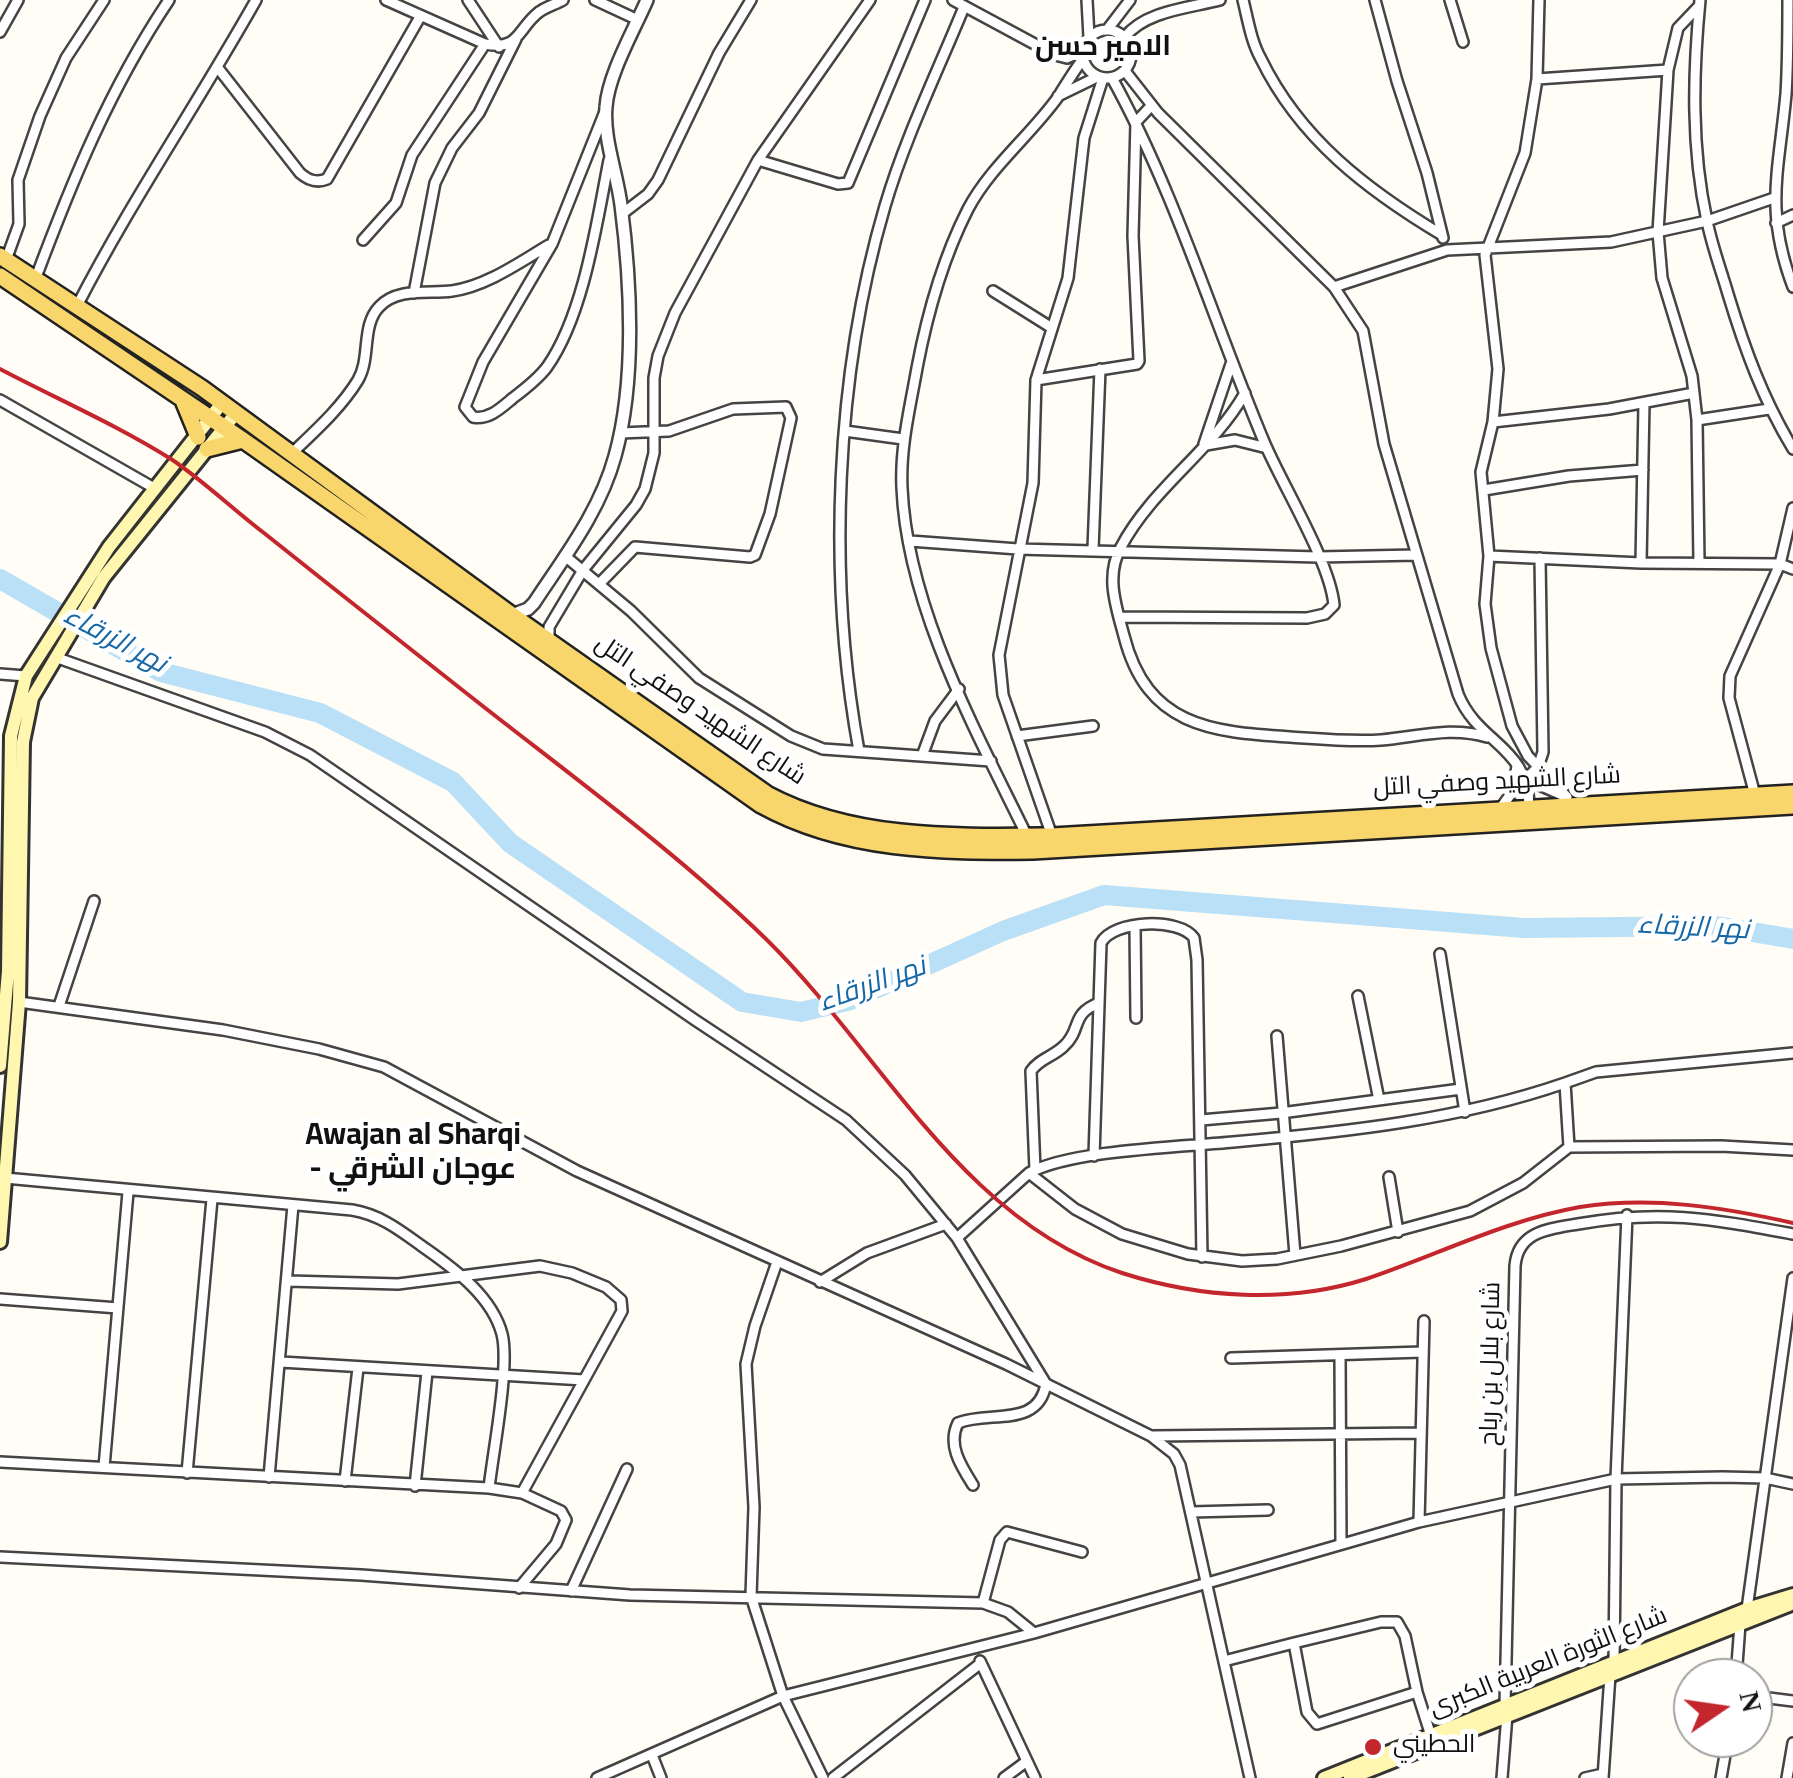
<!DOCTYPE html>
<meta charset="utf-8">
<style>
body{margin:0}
#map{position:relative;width:1793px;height:1778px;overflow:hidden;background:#fffdf5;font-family:Georgia,serif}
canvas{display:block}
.north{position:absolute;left:1673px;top:1658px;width:100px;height:100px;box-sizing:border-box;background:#fff;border:2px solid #a0a0a0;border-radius:50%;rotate:77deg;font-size:28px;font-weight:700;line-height:40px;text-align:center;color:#111}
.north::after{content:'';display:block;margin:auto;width:35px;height:45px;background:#c4262e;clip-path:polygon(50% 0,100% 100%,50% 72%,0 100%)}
</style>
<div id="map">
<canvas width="1793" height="1778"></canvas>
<div class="north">N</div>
</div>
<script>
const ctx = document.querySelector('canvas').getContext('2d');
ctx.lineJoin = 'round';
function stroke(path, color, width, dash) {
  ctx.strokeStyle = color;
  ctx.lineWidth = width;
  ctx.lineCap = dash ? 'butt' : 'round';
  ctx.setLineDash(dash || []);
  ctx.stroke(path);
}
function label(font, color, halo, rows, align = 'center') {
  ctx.font = font + ' Georgia,Cairo,serif';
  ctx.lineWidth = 10;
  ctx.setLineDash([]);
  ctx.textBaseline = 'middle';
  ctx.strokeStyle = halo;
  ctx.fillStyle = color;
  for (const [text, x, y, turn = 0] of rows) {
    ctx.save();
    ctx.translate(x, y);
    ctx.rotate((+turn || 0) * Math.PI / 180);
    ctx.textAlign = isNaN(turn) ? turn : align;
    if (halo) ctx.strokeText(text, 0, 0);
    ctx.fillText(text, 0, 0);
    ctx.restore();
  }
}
const river = new Path2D(`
 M 0,579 L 161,672 L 320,713 L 453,782 L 510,843 L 742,1002 L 801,1012 L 851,1000 L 1003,931 L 1104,895 L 1524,928 L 1717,926 L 1793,939`);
const minor = new Path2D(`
 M 386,0 L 485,44 C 520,51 517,29 539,12 C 546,7 556,4 563,0
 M 468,0 L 499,47
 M 595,0 L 638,20
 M 953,0 L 1055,55 L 1067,58 L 1083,51
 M 1087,0 L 1089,37
 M 1243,0 C 1248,20 1251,41 1261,59 C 1300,139 1367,190 1442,235
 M 1375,0 L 1397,81 L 1427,173 L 1443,238
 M 1450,0 L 1463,42
 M 1539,0 L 1537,79 L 1525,153 L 1485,255 L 1498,369 L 1493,422 L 1481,472 L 1489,556 L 1485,604 L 1491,648 L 1512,726 L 1528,756 L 1567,797
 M 1700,0 C 1693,73 1691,148 1707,221 C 1712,246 1721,270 1728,294 C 1745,350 1763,399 1793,449
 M 1788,0 C 1788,31 1788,63 1786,94 C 1779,171 1764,210 1793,287
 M 1699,6 L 1678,28 L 1668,70 L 1658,232 L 1662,278 L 1692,376 L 1697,420 L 1699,563
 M1083 54a24 24 0 1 1 48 0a24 24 0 1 1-48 0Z
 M 1107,30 L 1130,0
 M 0,32 L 18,0
 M 1125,37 C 1145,11 1189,8 1220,0
 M 218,68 L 300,173 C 309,181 317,183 327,179 L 420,17
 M 1125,71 L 1158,113 L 1334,287 L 1363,331 L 1384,444 L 1458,694 C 1479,746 1531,745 1529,812
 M 1112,78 C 1176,194 1214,323 1265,444 C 1283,486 1330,562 1334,605 L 1325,614 L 1307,618 L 1120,617
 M 1537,79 L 1668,70
 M 1058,96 L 1097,77
 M 604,114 L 552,244 L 483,362 L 465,407 L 473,417 C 489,420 501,408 513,398 C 525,389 538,379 547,367 C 584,315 597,221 609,160
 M 758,160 L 838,184 L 848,183 L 925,0
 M 622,214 L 648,194 L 658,180 L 719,53 L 751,0
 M 1776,223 L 1793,215
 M 363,240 L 396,203 L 412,155 L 485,44
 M 6,260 L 19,224 L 18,180 L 40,116 L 66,58 L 104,0
 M 35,280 C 72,181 110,88 169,0
 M 1334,287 L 1447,250 L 1611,242 L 1707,221 L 1774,198
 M 993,291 L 1052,328
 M 414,293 L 435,183 L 452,148 L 479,113 L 516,39
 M 77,306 C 131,201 198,103 256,0
 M 1036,380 L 1137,364 L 1139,361 L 1133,236 L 1136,122 L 1151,106
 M 1245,393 C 1212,451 1152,488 1121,547 C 1105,576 1116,606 1124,636 C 1147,726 1210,732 1290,737 C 1320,739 1351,742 1381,740 C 1418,737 1450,726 1487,737
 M 0,400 L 154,488
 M 1697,420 L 1769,409
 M 1493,422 L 1609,409 L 1694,393
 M 845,431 L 903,439
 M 1204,444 L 1231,364
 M 1206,445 L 1235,440 L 1267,448
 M 291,454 C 314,432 341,408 358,380 C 371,358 361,326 379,307 C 397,287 429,294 452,291 C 487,286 520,262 549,245
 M 1484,490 L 1569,476 L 1643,470
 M 910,541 L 1018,549 L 1318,557 L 1417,555
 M 1093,549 L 1100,369
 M 565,556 L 631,611 L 699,678 L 791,736 L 823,749 L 991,761
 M 1489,556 L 1641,563 L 1780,564 L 1793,569
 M 1540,558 L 1543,752 L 1538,767 L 1526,779 L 1564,796
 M 1641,563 L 1644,403
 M 600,583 L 635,547 L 750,557 L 755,555 L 770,514 L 791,418 L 786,407 L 733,409 L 669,431 L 620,433
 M 549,640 L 549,627 L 583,570 L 636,505 L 645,489 L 654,453 L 654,378 L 658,356 L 675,313 L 758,160 L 870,0
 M 55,657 L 265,732 L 310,755 L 695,1020 L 846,1120 L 905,1175 L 957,1238 L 1046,1384 C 1038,1429 989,1410 958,1423 C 947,1445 961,1466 973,1485
 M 0,674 L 26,676
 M 1017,736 L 1093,726
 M 859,751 C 827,577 835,376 885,206 C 905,138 937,73 964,7
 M 922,756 L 935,721 L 959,689
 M 1755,795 L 1729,698 L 1730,676 L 1780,564 L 1793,508
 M 1500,809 L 1513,791 L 1517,766
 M 1027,836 C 976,731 907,607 902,488 C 900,447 910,408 917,368 C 927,315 943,258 968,209 C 991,166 1030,136 1058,97 C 1066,84 1074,71 1083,59
 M 1052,836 L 1003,695 L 999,655 L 1033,483 L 1036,380 L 1068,278 L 1084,138 L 1103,78
 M 1135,926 L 1136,1018
 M 1440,954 L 1465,1112
 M 1358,996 L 1379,1100
 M 19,1002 L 223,1030 L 319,1049 L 384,1067 L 577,1171 L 1006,1364 L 1151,1436 L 1174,1454 L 1180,1465 L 1250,1778
 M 59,1006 L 94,901
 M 1277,1036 L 1295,1255
 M 1565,1083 L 1596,1072 L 1793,1053
 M 1201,1120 L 1281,1113 L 1461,1089
 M 1569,1147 L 1565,1083 C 1458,1120 1345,1132 1233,1142 C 1181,1147 1071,1150 1029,1173 L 1075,1209 L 1122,1234 L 1188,1254 L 1242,1261 L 1277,1259 L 1341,1246 L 1470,1211 L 1523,1183 L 1569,1147 L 1721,1146 L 1793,1150
 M 1094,1156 L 1101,943 C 1113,920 1179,917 1194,938 L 1197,960 L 1202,1257
 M 1035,1170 L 1031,1071 C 1040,1058 1053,1057 1064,1046 C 1082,1030 1070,1014 1099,1003
 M 1389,1177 L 1398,1232
 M 5,1178 L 352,1210 C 382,1215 402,1232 426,1249 C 456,1270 492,1297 502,1334 C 510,1366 493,1452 489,1488
 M 957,1238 L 1029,1173
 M 777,1262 L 755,1326 L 746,1364 L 754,1507 L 751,1596 L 783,1696 L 823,1778
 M 820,1282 L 867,1253 L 946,1224
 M 0,1299 L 118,1308
 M 1340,1355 L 1341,1544
 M 1231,1358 L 1422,1352
 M 281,1362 L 584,1380
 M 1153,1436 L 1420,1433
 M 0,1462 L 489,1488 L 522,1493 L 622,1311 L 621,1300 L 606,1287 L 572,1273 L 540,1266 L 398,1284 L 288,1281
 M 104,1467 L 128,1192
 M 187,1473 L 212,1199
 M 269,1477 L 293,1205
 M 345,1481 L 358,1368
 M 415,1486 L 427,1372
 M 1191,1512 L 1268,1510
 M 1419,1522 L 1424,1321
 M 0,1557 L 361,1575 L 630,1595 L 983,1603 L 1008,1612 L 1034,1633
 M 519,1588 L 556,1544 L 566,1520 L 561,1511 L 522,1493
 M 571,1591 L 627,1469
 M 983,1603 L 1000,1540 L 1007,1532 L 1082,1552
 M 1747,1609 L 1793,1278
 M 980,1661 L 1035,1778
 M 1224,1661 L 1294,1643
 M 1614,1662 L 1616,1479 L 1627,1215
 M 1736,1678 L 1740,1624
 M 1417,1692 L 1317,1724 L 1307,1712 L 1294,1643 L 1381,1622 L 1397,1622 L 1405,1636 L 1417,1692 L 1431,1736
 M 1753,1696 L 1793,1701
 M 1505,1705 L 1515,1266 C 1518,1231 1549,1229 1578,1224 C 1661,1209 1712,1219 1793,1234
 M 652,1755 L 661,1778
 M 597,1778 L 783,1696 L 1034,1633 L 1419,1522 L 1616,1479 L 1722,1477 L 1765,1478 L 1793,1484
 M 833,1778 L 981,1663
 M 1004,1778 L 1027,1761
 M 1502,1778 L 1507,1715
 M 1585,1778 L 1603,1774
 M 1603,1778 L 1610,1675
 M 1721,1778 L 1728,1738
 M 1787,1778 L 1793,1743`);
const tertiary = new Path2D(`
 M 512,615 L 528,609 L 534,603 C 565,556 600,511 615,456 C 636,381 631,282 621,205 C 617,173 603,138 606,107 C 608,75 634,30 647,0`);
const secondary = new Path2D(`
 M 0,1066 L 8,971 L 11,736 L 26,676 L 109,547 L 222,403
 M 0,1242 L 19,1002 L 23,742 L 32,698 L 104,577 L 236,413
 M 1324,1778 L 1747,1609 L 1793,1595
 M 1350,1778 L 1789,1605`);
const primary = new Path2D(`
 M 0,256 L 202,388 L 512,615 L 767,794 C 853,840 957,837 1052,836 L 1793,793
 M 0,276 L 243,440 L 761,805 C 844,851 941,852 1033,851 L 1793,806
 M 184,403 L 198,437
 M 207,449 L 243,440`);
const rail = new Path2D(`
 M 0,369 C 57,399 117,425 171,459 C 200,478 235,511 264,533 C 334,589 404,644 475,700 C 573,777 676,852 766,939 C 881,1052 961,1220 1122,1273 C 1200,1298 1287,1304 1366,1279 C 1437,1255 1506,1220 1580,1207 C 1652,1196 1722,1207 1793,1223`);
const markers = [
 [1373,1747,10,"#c4262e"]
];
const streetNames = [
 ["شارع الشهيد وصفي التل",699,712,34],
 ["شارع الشهيد وصفي التل",1497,784,-3],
 ["شارع بلال بن رباح",1493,1364,-89],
 ["شارع الثورة العربية الكبرى",1549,1664,-22]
];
const poiNames = [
 ["الحطيني",1393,1747]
];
const neighbourhoodNames = [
 ["الامير حسن",1103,50]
];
const waterNames = [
 ["نهر الزرقاء",114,642,28],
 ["نهر الزرقاء",1693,930,3],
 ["نهر الزرقاء",873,987,-20]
];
const quarterNames = [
 ["Awajan al Sharqi",413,1138],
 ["- عوجان الشرقي",413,1172]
];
stroke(river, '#b9e0f7', 20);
stroke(minor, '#444', 14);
stroke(tertiary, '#444', 16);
stroke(secondary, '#333', 18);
stroke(primary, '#222', 20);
stroke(minor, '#fff', 9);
stroke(tertiary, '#fff', 11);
stroke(secondary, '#fff6b0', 12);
stroke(primary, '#f9d66b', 15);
stroke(rail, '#c4262e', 4);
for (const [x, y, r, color] of markers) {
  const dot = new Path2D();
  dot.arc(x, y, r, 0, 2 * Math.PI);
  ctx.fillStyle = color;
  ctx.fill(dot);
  stroke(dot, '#fff', 4);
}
label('25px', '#111', '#fff', streetNames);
label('25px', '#111', '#fff', poiNames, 'left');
label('bold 28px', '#111', '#fff', neighbourhoodNames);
label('italic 28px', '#1768a6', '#fff', waterNames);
label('bold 30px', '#111', '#fff', quarterNames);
</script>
